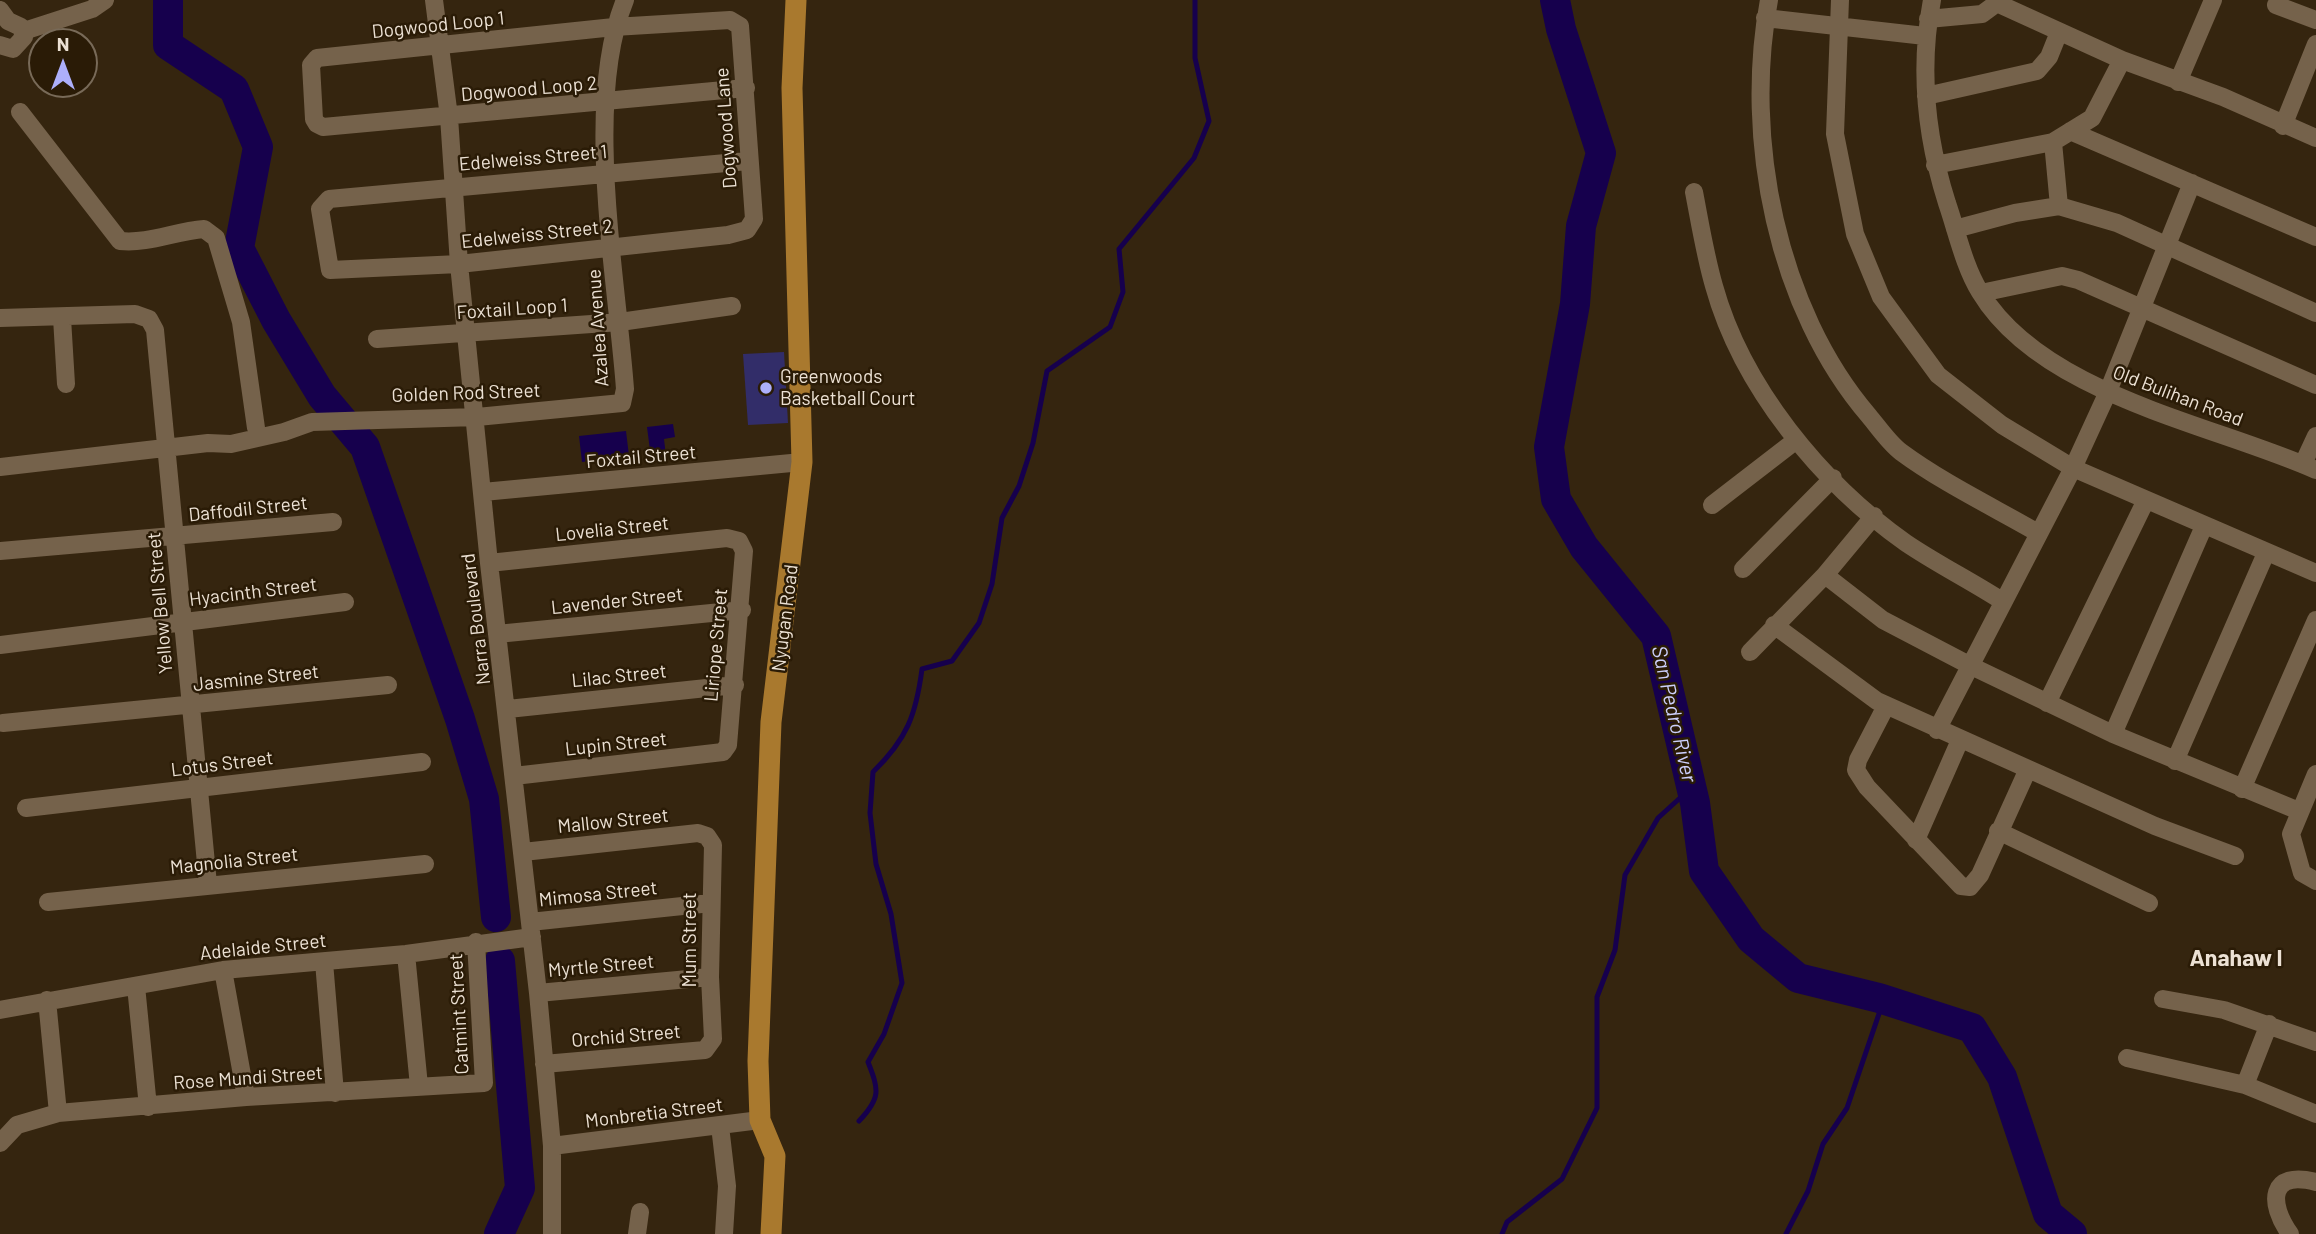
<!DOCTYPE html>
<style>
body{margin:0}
#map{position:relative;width:2316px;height:1234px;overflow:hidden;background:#35250f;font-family:Barlow,sans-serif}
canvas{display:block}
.north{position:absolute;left:28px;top:28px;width:70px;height:70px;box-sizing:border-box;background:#2a1b06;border:2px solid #786a58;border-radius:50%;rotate:0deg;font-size:19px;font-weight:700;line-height:28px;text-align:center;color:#ece1d4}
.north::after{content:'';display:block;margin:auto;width:24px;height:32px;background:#adaffb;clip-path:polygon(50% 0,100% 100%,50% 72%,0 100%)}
</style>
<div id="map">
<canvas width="2316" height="1234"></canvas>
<div class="north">N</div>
</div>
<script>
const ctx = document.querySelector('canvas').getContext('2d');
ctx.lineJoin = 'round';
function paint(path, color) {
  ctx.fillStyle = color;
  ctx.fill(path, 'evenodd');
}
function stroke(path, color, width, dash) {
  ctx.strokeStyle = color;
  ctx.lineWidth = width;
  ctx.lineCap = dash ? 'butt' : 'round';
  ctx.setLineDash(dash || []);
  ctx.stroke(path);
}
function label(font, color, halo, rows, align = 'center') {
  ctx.font = font + ' Barlow,sans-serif';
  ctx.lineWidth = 5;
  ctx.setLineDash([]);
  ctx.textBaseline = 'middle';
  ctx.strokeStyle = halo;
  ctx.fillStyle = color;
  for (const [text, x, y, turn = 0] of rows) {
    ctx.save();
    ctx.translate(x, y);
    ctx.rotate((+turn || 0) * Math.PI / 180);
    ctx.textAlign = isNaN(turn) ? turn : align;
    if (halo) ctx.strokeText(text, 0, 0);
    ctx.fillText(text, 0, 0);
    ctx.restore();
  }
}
const green = new Path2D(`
 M 784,352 L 788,423 L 748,425 L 743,354 Z`);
const water = new Path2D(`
 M 673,424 L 675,437 L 664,439 L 666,456 L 651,458 L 647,427 Z
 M 626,431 L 629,456 L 582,462 L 579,436 Z`);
const stream = new Path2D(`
 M 859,1121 C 881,1098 879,1090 868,1062 L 884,1034 L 902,983 L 891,914 L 876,864 L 870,813 L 873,772 C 907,739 916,715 922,669 L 952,661 L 979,623 L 992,584 L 1002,518 L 1019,486 L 1033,443 L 1047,371 L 1110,327 L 1123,292 L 1119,249 L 1194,158 L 1209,121 L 1195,58 L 1195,0
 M 1502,1234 L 1507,1222 L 1562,1179 L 1597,1108 L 1597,997 L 1615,950 L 1625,875 L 1658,818 L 1691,788
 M 1786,1234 L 1808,1191 L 1823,1144 L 1847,1108 L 1884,999`);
const river = new Path2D(`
 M 168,0 L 168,45 L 234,89 L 258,147 L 239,248 L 276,320 L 322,396 L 365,447 L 460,719 L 484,799 L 496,917
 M 1555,0 L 1561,29 L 1601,153 L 1581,226 L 1575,304 L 1549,447 L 1556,499 L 1584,547 L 1656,636 L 1695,803 L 1704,871 L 1751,939 L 1798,978 L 1879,998 L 1972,1028 L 2002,1077 L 2048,1214 L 2072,1234
 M 499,1234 L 520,1188 L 500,961`);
const minor = new Path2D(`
 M 434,0 L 449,117 L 459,264 L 489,563 L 538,993 L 552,1146 L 552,1234
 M 1769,0 C 1743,138 1777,309 1869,416 C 1879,428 1889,443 1901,452 C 1943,483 1993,507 2038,533
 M 1840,0 L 1835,134 L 1855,234 L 1881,297 L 1938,375 L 2002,425 L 2073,468 L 2316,573
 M 1932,0 C 1919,68 1926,137 1947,203 C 1957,232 1964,266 1980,292 C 2042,395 2213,424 2316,470
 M 1999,4 L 2122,60 L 2223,97 L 2316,138
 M 2276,5 L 2316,20
 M 0,10 L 8,21 L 21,27 L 24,37 L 13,49 L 0,45
 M 1765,18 L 1925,36
 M 1928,19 L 1982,14 L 2001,0
 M 24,31 L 92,9 L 105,0
 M 2178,82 L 2213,0
 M 746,88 L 323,127 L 317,124 L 314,119 L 311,65 L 317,58 L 614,27 L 730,20 L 740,26 L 754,219 L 747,230 L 728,235 L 459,264 L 330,270 L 320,209 L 329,199 L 748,161
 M 1926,96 L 2037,71 L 2049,57 L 2059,32
 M 20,112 L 120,241 C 149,244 175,231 204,229 L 216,238 L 241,322 L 256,428
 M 2283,126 L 2316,44
 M 2070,131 L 2316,237
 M 2053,142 L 2059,206
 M 1935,165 L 2053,142 L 2092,118 L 2122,60
 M 1694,192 C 1700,223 1705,255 1714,286 C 1742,387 1821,483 1906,543 C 1937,564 1971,581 2002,601
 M 1955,229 L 2015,213 L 2059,206 L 2117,223 L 2316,313
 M 1981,293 L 2062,276 L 2078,280 L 2316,385
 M 0,318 L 135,314 L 149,319 L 155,330 L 208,884
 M 62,318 L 66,384
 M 377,339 L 620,322 L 732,306
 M 2303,464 L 2316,436
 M 0,467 L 208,443 L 231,444 L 284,432 L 312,422 L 477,417 L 622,403 L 625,389 C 617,278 583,102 625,0
 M 483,492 L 802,462
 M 1712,505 L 1795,441
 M 0,551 L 333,522
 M 489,563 L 727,538 L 739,541 L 744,551 L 728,745 L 723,752 L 514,776
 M 1743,569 L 1833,478
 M 1825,575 L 1883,620 L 1969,665 L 2113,734 L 2299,811
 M 1774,625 L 1877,701 L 2155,826 L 2235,856
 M 497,634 L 742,610
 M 0,645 L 345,602
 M 1750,652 L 1825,575 L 1874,516
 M 2047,703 L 2145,502
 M 1886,706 L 1858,760 L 1856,770 L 1867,787 L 1961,886 L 1970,887 L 1980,875 L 2028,769
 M 508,709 L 735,685
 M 3,723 L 388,685
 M 1937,730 L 2073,468 L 2107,394 L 2192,183
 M 2113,734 L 2204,526
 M 2175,761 L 2266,553
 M 2316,774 L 2291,834 L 2302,873 L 2316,881
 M 2242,789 L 2316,620
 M 26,808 L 422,762
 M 1998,831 L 2149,903
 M 1916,840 L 1960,740
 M 523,852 L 698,833 L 707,836 L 713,845 L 710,977 L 713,1039 L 705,1050 L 544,1064
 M 48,902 L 425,864
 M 530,922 L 711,903
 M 406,954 L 419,1086
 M 324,962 L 335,1093
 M 223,970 L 246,1097
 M 136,986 L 148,1107
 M 538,993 L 710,977
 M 2163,999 L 2224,1010 L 2316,1042
 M 47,1000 L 58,1113
 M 0,1010 L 223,970 L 406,954 L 532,937
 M 2269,1024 L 2245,1085 L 2316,1114
 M 2127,1058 L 2245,1085
 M 720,1126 L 727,1186 L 724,1234
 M 0,1143 L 17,1125 L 58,1113 L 246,1097 L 484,1083 L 476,942
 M 552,1146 L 760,1120
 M 637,1234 L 640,1212
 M 2290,1234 C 2268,1203 2269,1170 2316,1182`);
const major = new Path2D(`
 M 771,1234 L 775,1156 L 760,1120 L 758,1061 L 771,722 L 802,462 L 792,88 L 796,0`);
const markers = [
 [766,388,7,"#adaffb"]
];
const streetNames = [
 ["Dogwood Loop 1",438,25,-6],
 ["Dogwood Loop 2",529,89,-5],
 ["Dogwood Lane",726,128,-94],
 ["Edelweiss Street 1",533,158,-5],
 ["Edelweiss Street 2",537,234,-6],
 ["Foxtail Loop 1",512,309,-4],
 ["Azalea Avenue",598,328,-94],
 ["Golden Rod Street",466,393,-2],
 ["Old Bulihan Road",2178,396,21],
 ["Foxtail Street",641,457,-5],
 ["Daffodil Street",248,509,-6],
 ["Lovelia Street",612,529,-6],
 ["Hyacinth Street",253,592,-7],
 ["Lavender Street",617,601,-6],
 ["Yellow Bell Street",160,603,-95],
 ["Nyugan Road",785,618,-83],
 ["Narra Boulevard",476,619,-97],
 ["Liriope Street",716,645,-85],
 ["Lilac Street",619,676,-6],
 ["Jasmine Street",256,678,-6],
 ["Lupin Street",616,744,-6],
 ["Lotus Street",222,764,-7],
 ["Mallow Street",613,821,-6],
 ["Magnolia Street",234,861,-6],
 ["Mimosa Street",598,894,-6],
 ["Mum Street",690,940,-90],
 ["Adelaide Street",263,947,-6],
 ["Myrtle Street",601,966,-5],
 ["Catmint Street",459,1014,-93],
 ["Orchid Street",626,1036,-5],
 ["Rose Mundi Street",248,1078,-4],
 ["Monbretia Street",654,1113,-7]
];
const poiNames = [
 ["Greenwoods",780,377],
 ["Basketball Court",780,399]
];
const waterNames = [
 ["San Pedro River",1674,714,77]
];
const quarterNames = [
 ["Anahaw I",2236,958]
];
paint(green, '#322d69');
paint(water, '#16004d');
stroke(stream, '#16004d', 5);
stroke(river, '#16004d', 30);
stroke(minor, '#75624b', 18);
stroke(major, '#a9792e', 21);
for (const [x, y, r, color] of markers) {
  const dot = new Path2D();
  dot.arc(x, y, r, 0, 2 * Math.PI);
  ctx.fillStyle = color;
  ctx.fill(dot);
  stroke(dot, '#2a1b06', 2.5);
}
label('19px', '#ece1d4', '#2a1b06', streetNames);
label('19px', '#ece1d4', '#2a1b06', poiNames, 'left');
label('italic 21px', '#cccffc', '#2a1b06', waterNames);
label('bold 23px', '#ece1d4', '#2a1b06', quarterNames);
</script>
